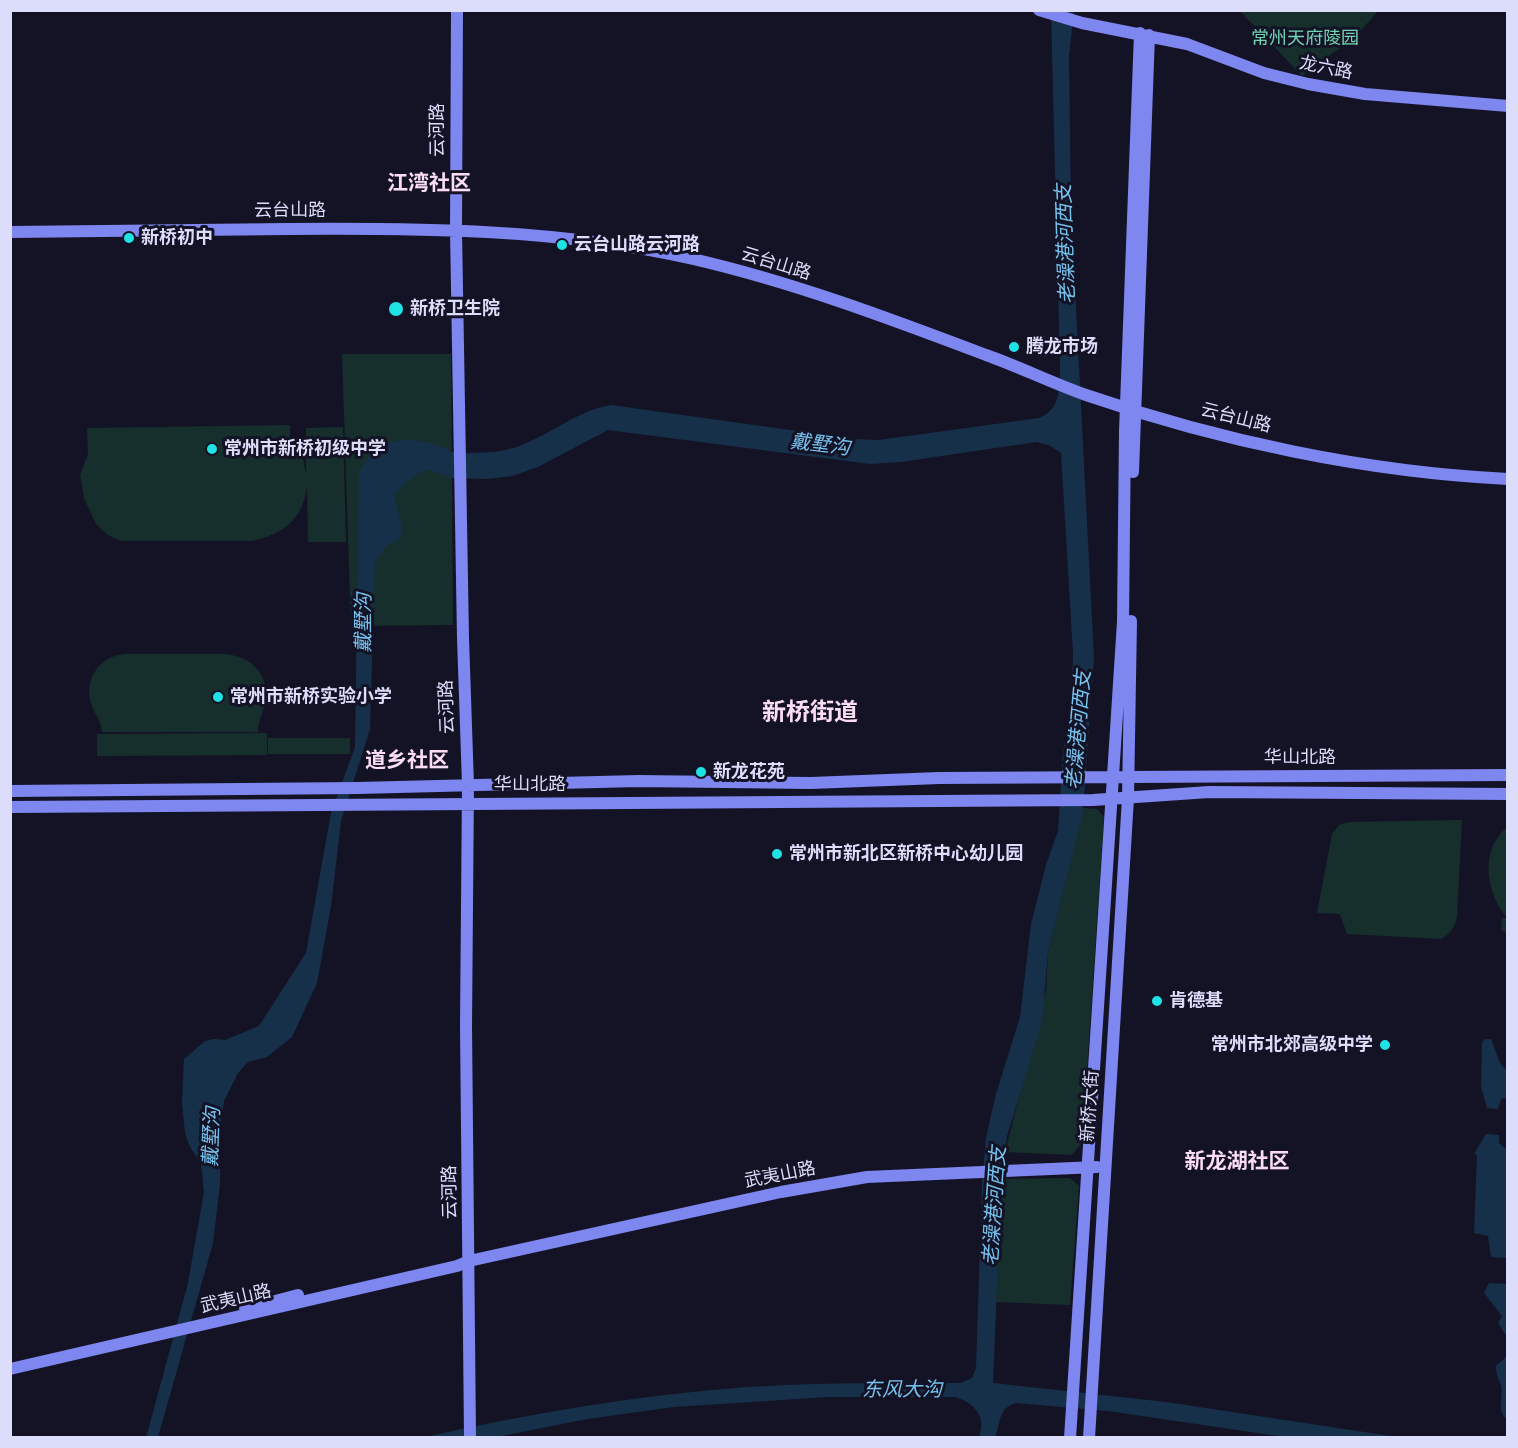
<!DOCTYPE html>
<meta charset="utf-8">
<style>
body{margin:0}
#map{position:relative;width:1518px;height:1448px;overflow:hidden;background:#141326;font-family:Montserrat,sans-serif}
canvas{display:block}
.frame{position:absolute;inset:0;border:12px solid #dcdcfb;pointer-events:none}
</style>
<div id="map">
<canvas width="1518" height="1448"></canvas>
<div class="frame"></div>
</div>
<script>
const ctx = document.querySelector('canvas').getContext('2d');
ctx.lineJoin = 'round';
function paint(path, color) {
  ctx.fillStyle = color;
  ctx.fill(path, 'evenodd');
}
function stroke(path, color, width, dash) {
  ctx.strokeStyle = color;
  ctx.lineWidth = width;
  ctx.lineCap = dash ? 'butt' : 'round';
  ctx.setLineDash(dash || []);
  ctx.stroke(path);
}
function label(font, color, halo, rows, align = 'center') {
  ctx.font = font + ' Montserrat,"Noto Sans SC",sans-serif';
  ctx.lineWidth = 6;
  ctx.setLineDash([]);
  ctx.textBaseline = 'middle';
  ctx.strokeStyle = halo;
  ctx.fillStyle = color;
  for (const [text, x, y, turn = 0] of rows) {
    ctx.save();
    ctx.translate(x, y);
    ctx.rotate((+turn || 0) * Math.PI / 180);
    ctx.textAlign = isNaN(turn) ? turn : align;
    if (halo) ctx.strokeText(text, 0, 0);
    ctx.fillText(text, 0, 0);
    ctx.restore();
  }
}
const green = new Path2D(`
 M 1240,11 L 1378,11 L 1356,36 L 1302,76 Z
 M 342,354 L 451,354 L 453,625 L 351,626 Z
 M 290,425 L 290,437 L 303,459 L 306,475 L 306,428 L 343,427 L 346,542 L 308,542 L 307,486 C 303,519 284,534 252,541 L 121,541 L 108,535 L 96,524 L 84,498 L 80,475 L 88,454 L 87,428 Z
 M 125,654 L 226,654 C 251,657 268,673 266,699 C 264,711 258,719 258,732 L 102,732 C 102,721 95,716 92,706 C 83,681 98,656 125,654 Z
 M 267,733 L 267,755 L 97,756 L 97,734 Z
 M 268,738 L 350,738 L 350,754 L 268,754 Z
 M 1083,808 L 1097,809 L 1104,817 L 1082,1143 L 1072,1155 L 1005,1152 L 1046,991 L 1048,954 Z
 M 1462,820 L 1457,916 C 1455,927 1451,933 1441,939 L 1347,934 L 1340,914 L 1317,913 L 1332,834 L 1339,825 L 1349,822 Z
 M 1507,827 L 1507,932 L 1501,931 L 1502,918 L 1507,918 C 1486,892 1479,851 1507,827 Z
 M 1070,1178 L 1079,1186 L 1070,1305 L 996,1302 L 1002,1179 Z`);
const water = new Path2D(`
 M 1051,11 L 1074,11 L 1069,56 L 1071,213 L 1094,658 L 1083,812 L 1048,953 L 1042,1022 L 1007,1136 L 1001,1187 L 993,1383 L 1166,1402 L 1397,1437 L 1285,1437 L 1108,1411 L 1016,1403 C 998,1408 1001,1422 995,1437 L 979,1437 C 987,1416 974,1403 955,1397 L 827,1397 L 674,1407 L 587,1419 L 496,1437 L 425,1437 C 532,1413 639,1395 748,1387 C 819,1382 890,1383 961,1383 L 972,1378 L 976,1368 L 982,1183 L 986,1138 L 996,1094 L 1020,1017 L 1031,924 L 1046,865 L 1058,831 L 1063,753 L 1072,697 L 1073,653 L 1061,453 L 1049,445 L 1036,442 L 901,462 L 870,464 L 608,430 L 538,467 L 512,476 L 487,479 L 451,478 L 430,470 L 422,471 L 407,481 L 395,493 C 394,509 406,524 400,539 L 387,545 L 375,561 L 370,729 L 341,821 L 331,906 L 317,983 L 292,1037 L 267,1057 L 248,1062 L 238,1073 L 224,1101 L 221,1119 L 220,1184 L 213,1243 L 158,1437 L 146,1438 L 188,1283 L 204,1192 L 201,1163 L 190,1147 L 185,1133 L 182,1103 L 184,1059 L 205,1041 L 214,1039 L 225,1040 L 259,1026 L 306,953 L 331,813 L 355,747 L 359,473 C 377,437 404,435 440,446 C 444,447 448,451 452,452 C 463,454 477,453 489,452 C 535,451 567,412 611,405 L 854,439 L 879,440 L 1039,418 C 1061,409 1059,390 1060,369 Z
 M 1485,1039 L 1491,1039 L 1500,1063 L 1507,1071 L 1507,1098 L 1501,1099 L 1498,1109 L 1487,1108 L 1481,1087 L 1482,1042 Z
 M 1486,1134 L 1499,1135 L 1499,1143 L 1507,1150 L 1507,1258 L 1491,1257 L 1488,1236 L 1474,1233 L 1477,1155 L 1474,1154 Z
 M 1489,1283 L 1507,1284 L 1507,1337 L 1498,1323 L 1502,1316 L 1484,1293 Z
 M 1507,1356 L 1507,1419 C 1496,1411 1504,1398 1501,1385 C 1498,1377 1496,1375 1496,1366 Z`);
const secondary = new Path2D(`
 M 457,10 L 456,230 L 463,638 L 468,785 L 466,1026 L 470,1438
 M 1039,10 L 1082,23 L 1187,44 L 1264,73 L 1308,84 L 1365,94 L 1508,106
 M 10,232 C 103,231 195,230 288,229 C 424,228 560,229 693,259 C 793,282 891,319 986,355 C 1020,367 1052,383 1086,395 C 1220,441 1366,472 1508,479
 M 1133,472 L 1149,35
 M 10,791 L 358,788 L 638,781 L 811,783 L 939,778 L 1508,775
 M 10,807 L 1093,800 L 1209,792 L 1508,794
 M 245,1309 L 298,1295
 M 10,1369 L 457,1266 L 469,1261 L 781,1192 L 867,1177 L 1097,1167
 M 1070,1438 L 1123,622 L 1125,431 L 1140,33
 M 1089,1438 L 1128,798 L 1131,621`);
const markers = [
 [129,238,6,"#1fe2e4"],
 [562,245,6,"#1fe2e4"],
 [396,309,8,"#1fe2e4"],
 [1014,347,6,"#1fe2e4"],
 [212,449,6,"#1fe2e4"],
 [218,697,6,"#1fe2e4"],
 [701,772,6,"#1fe2e4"],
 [777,854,6,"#1fe2e4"],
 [1157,1001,6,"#1fe2e4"],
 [1385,1045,6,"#1fe2e4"]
];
const parkNames = [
 ["常州天府陵园",1305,39]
];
const streetNames = [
 ["龙六路",1326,68,11],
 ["云河路",438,130,-90],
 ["云台山路",290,211],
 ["云台山路",776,264,17],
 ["云台山路",1236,418,14],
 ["云河路",447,707,-92],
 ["华山北路",1300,758],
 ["华山北路",530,785],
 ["新桥大街",1090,1106,-86],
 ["武夷山路",780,1175,-11],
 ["云河路",450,1192,-91],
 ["武夷山路",236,1299,-13]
];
const poiNames = [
 ["新桥初中",141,238],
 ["云台山路云河路",574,245],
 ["新桥卫生院",410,309],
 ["腾龙市场",1026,347],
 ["常州市新桥初级中学",224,449],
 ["常州市新桥实验小学",230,697],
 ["新龙花苑",713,772],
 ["常州市新北区新桥中心幼儿园",789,854],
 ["肯德基",1169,1001],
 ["常州市北郊高级中学",1373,1045,"right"]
];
const waterNames = [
 ["老澡港河西支",1066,244,-92],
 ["戴墅沟",820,445,7],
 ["戴墅沟",364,623,-90],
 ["老澡港河西支",1079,730,-85],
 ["戴墅沟",212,1137,-88],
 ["老澡港河西支",995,1206,-86],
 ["东风大沟",902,1390]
];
const quarterNames = [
 ["江湾社区",429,184],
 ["道乡社区",407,761],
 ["新龙湖社区",1237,1162]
];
const districtNames = [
 ["新桥街道",810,713]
];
paint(green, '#162f2c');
paint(water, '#17304a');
stroke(secondary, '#7e86ef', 12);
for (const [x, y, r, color] of markers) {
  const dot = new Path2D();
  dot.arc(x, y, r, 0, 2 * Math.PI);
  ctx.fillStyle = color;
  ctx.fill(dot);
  stroke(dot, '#141326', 2);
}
label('18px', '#70d3b1', '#141326', parkNames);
label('18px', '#dcdcfb', '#141326', streetNames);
label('bold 18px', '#dcdcfb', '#141326', poiNames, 'left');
label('italic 20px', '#76c2ee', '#141326', waterNames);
label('bold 21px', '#fbddf3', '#141326', quarterNames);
label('bold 24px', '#fbddf3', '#141326', districtNames);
</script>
